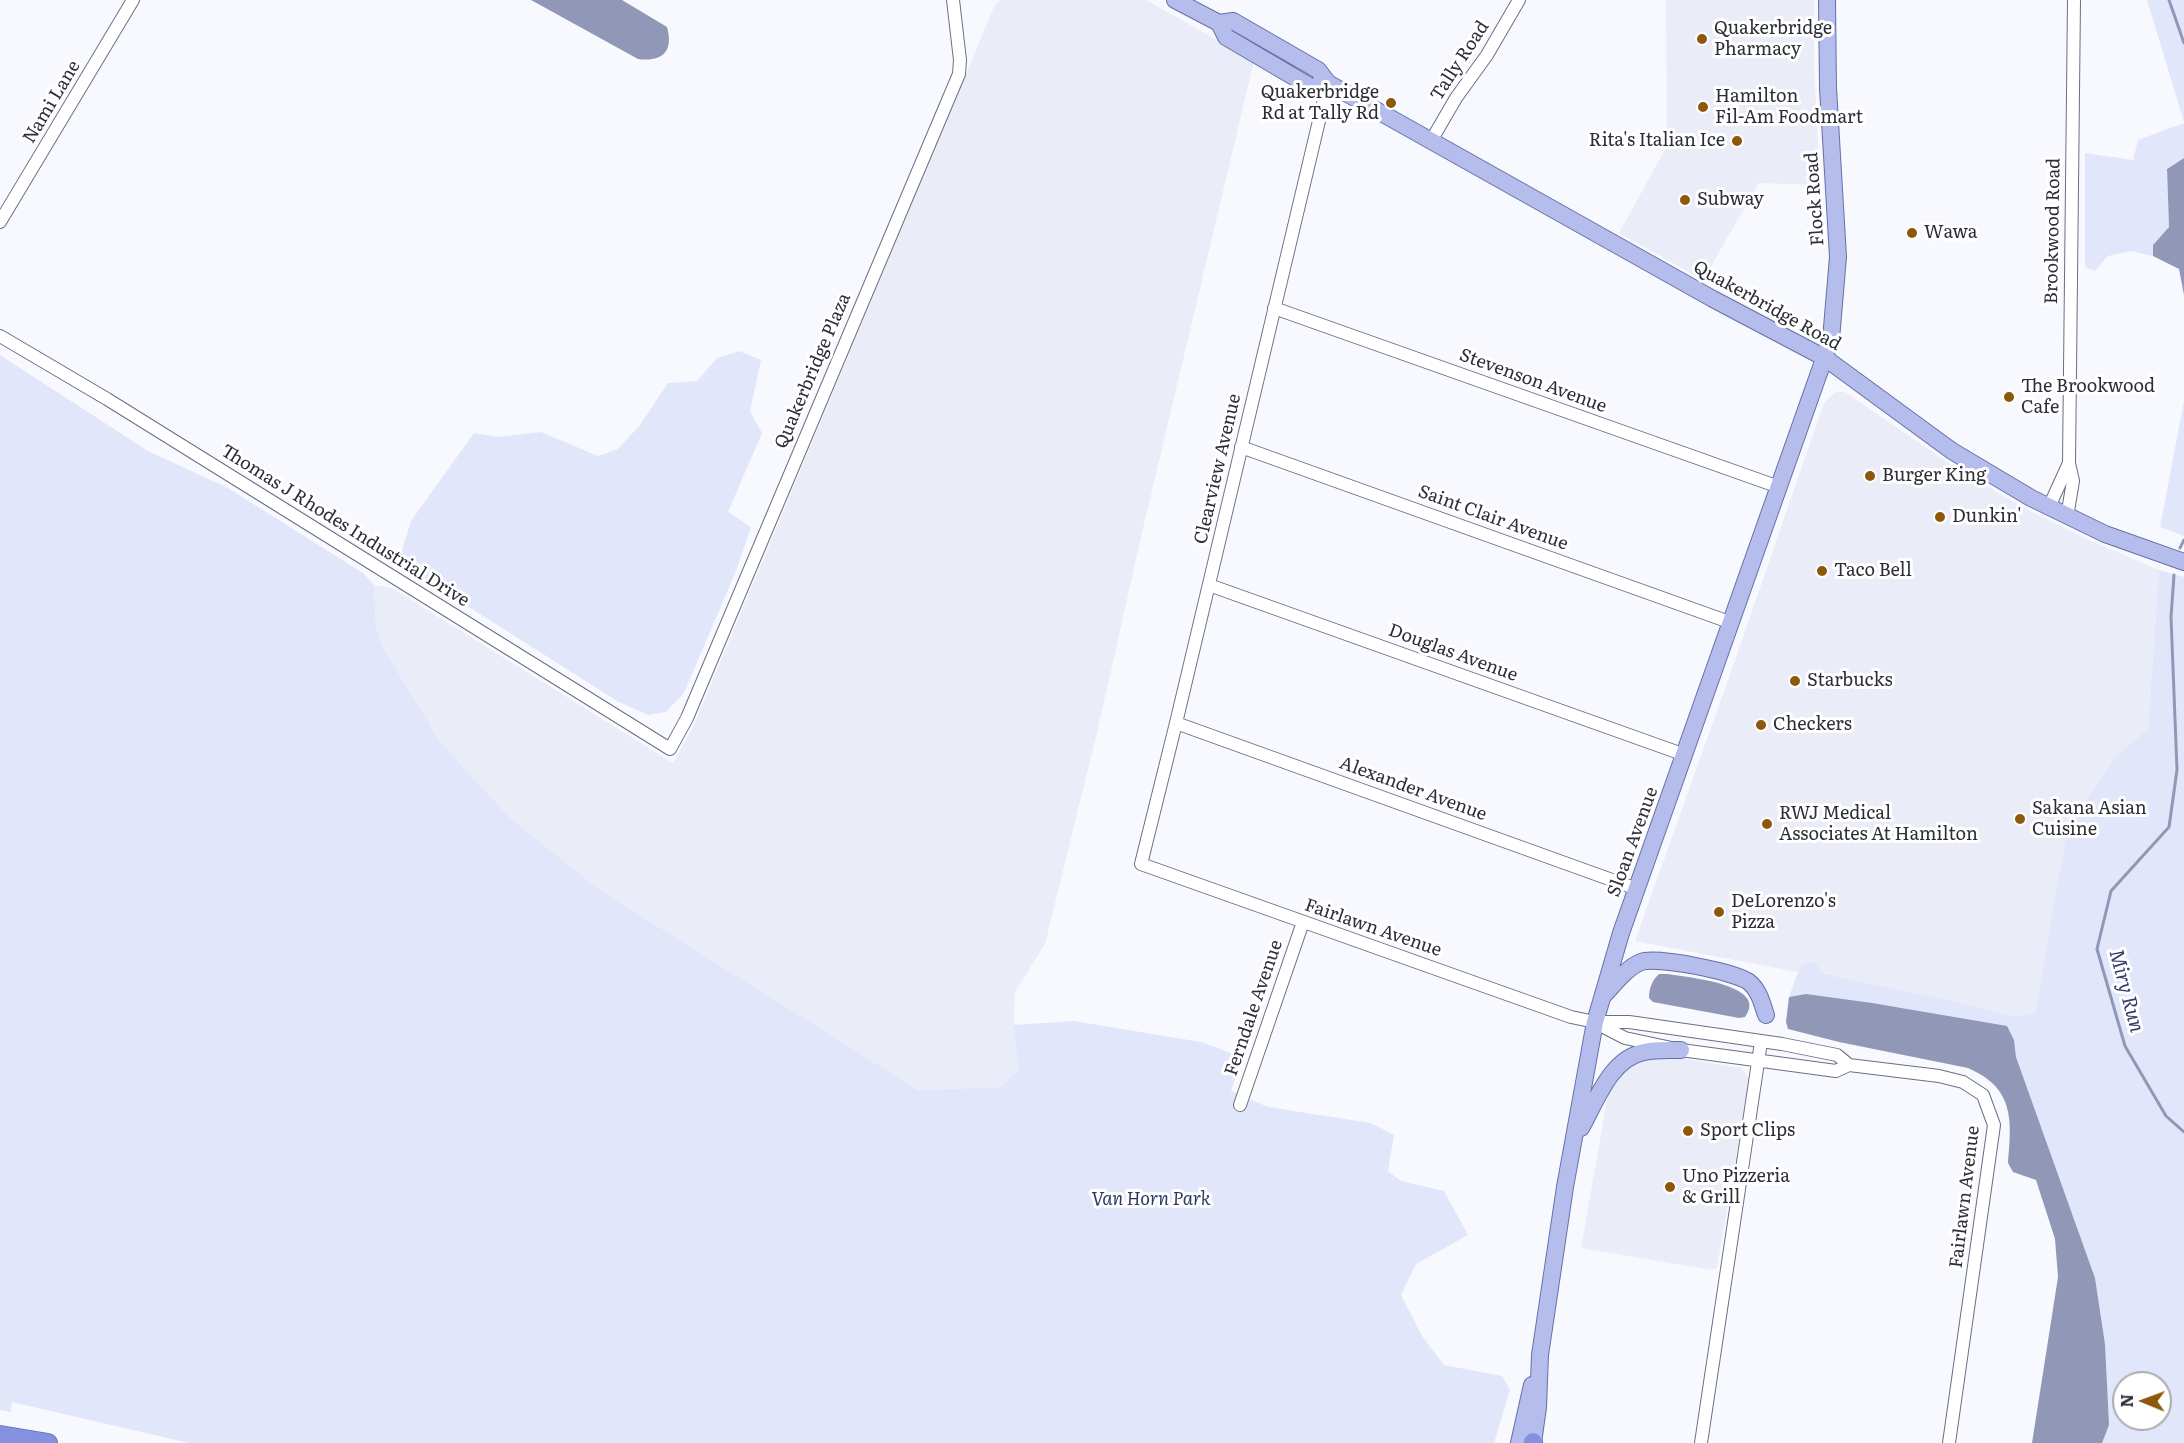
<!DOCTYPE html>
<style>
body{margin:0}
#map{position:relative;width:2184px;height:1443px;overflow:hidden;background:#f8f9fe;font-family:Literata,serif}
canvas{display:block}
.north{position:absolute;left:2112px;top:1371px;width:60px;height:60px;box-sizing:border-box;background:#fff;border:2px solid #abacaf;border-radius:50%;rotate:271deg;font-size:16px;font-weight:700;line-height:24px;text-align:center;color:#2d2f37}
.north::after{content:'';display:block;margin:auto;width:21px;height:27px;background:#8e580b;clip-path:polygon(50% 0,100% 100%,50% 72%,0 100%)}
</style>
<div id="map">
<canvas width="2184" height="1443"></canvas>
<div class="north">N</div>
</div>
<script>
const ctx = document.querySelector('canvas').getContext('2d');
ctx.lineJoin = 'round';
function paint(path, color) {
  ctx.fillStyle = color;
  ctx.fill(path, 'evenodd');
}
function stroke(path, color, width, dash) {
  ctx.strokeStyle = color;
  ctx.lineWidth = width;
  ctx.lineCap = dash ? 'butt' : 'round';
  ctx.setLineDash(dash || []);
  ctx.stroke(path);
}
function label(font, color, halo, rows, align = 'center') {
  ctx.font = font + ' Literata,serif';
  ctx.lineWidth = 6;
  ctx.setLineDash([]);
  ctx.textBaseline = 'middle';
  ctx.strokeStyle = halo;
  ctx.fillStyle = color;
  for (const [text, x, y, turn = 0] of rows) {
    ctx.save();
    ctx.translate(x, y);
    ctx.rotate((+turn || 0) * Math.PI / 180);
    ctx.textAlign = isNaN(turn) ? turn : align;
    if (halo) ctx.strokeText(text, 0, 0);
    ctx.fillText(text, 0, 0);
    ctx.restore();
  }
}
const built = new Path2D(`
 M 1000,0 L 1146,0 L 1254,61 L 1144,524 L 1099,724 L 1045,944 L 1015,992 L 1014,1025 L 1018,1070 L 1000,1087 L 918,1090 L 597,888 L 508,816 L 441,743 L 382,646 L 376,629 L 374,585 L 392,588 L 673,763 L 694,725 L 994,7 Z
 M 1666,0 L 1814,0 L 1814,64 L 1820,185 L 1759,183 L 1703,280 L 1619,233 L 1667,146 Z
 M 1836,392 L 1845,392 L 1959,470 L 2028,510 L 2087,539 L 2159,570 L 2148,729 L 2117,755 L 2036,1013 L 2016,1017 L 1959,1002 L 1838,977 L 1801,964 L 1797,972 L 1635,941 L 1733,666 L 1824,403 Z
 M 1663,1055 L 1740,1068 L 1747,1074 L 1749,1080 L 1717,1268 L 1711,1270 L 1581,1248 L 1608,1094 L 1623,1066 Z`);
const green = new Path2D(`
 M 2147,0 L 2184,0 L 2184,122 Z
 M 2184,123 L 2184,158 L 2167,169 L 2169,227 L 2153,245 L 2153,256 L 2131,251 L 2108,256 L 2095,271 L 2085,267 L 2085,153 L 2133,160 L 2138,140 Z
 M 739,351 L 761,360 L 750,411 L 762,433 L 728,512 L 751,527 L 736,571 L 684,693 L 666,712 L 648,715 L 617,701 L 409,569 L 401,553 L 411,521 L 474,433 L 497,437 L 541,432 L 598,456 L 618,449 L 640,425 L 668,383 L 697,381 L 717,358 Z
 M 0,355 L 148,451 L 228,488 L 363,573 L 374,585 L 376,629 L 382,646 L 441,743 L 508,816 L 597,888 L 918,1090 L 1000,1087 L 1018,1070 L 1014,1025 L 1074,1021 L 1201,1042 L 1242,1057 L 1231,1091 L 1268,1107 L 1371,1123 L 1394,1135 L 1388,1171 L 1401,1181 L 1444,1191 L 1468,1235 L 1416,1264 L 1401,1295 L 1422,1336 L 1444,1365 L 1502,1376 L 1510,1390 L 1494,1443 L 189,1443 L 12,1402 L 11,1412 L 0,1410 Z
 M 2184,401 L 2184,536 L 2160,527 Z
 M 2159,570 L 2184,577 L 2184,1443 L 2102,1443 L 2104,1438 L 2107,1384 L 2105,1344 L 2095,1278 L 2016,1057 L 2014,1040 L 1806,994 L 1789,997 L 1801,964 L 1814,962 L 1822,972 L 1838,977 L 1959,1002 L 2016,1017 L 2036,1013 L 2056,892 L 2069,825 L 2117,755 L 2148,729 ZM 2124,1383 L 2160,1383 L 2160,1419 L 2124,1419 Z`);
const water = new Path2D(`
 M 531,0 L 622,0 L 667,27 C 674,52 662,62 638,59 Z
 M 2184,158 L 2184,295 L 2179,269 L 2153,256 L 2153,245 L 2169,227 L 2167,169 Z
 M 1659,974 L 1667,974 C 1685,977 1770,984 1745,1017 L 1739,1018 L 1653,1002 L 1649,998 C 1649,989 1652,980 1659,974 Z
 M 1806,994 L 1872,1003 L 2007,1026 L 2014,1040 L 2016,1057 L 2095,1278 L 2105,1344 L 2107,1384 L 2109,1425 L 2102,1443 L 2032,1443 L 2058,1277 L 2055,1239 L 2036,1180 L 2013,1172 L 2008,1163 C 2012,1119 2014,1088 1968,1068 L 1839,1042 L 1788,1029 L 1786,1022 L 1789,997 Z`);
const stream = new Path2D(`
 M 2169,0 L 2184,43
 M 2180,548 L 2184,540
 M 2174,575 L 2171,617 L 2177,770 L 2169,827 L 2111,891 L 2097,949 L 2125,1046 L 2166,1116 L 2184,1132`);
const minor = new Path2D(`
 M 1328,83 L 1176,723 L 1141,864 L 1571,1017 L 1595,1022 L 1629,1022 L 1782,1044 L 1837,1055 L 1849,1065 L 1939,1076 L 1963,1082 L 1983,1095 L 1994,1125 L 1949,1443
 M 1431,141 L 1456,98 L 1487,55 L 1519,0
 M 0,222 L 133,0
 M 1274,308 L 1779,487
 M 0,336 L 107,399 L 670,749 L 687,718 L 959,74 L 960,60 L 953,0
 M 1241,447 L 1732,623
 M 2049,507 L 2069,463
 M 2067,517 L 2073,481 L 2069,463 L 2074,0
 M 1209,585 L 1685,755
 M 1176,723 L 1637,889
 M 1596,1023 L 1625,1038 L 1681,1050 L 1836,1071 L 1849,1065
 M 1240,1105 L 1303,922
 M 1701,1443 L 1761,1042`);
const major = new Path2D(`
 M 1175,0 L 1219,23 L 1226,37 L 1311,87 L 1328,83
 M 1219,23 L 1233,21 L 1318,70 L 1328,83 L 1713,299 L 1825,358 L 1952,451 L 2031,498 L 2105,534 L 2184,562
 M 1603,996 C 1614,985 1626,968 1641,962 C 1656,956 1736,972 1749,982 C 1759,990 1762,1003 1766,1015
 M 1581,1128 C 1597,1100 1610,1059 1644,1052 C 1656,1049 1669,1050 1681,1050
 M 1519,1443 L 1532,1385
 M 1533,1443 L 1538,1407 L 1540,1355 L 1565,1187 L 1595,1022 L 1621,933 L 1831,339 L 1838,257 L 1828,88 L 1827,0`);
const highway = new Path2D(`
 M 0,1435 L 48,1443
 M 1533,1442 L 1533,1443`);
const markers = [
 [1702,39,6,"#8e580b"],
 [1391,103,6,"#8e580b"],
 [1703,107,6,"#8e580b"],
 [1737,141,6,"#8e580b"],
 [1685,200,6,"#8e580b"],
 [1912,233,6,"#8e580b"],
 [2009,397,6,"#8e580b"],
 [1870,476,6,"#8e580b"],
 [1940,517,6,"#8e580b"],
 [1822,571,6,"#8e580b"],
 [1795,681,6,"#8e580b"],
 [1761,725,6,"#8e580b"],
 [2020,819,6,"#8e580b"],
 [1767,824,6,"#8e580b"],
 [1719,912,6,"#8e580b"],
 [1688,1131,6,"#8e580b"],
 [1670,1187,6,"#8e580b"]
];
const poiNames = [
 ["Quakerbridge",1714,29],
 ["Pharmacy",1714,50],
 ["Quakerbridge",1379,93,"right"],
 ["Rd at Tally Rd",1379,114,"right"],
 ["Hamilton",1715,97],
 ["Fil-Am Foodmart",1715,118],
 ["Rita's Italian Ice",1725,141,"right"],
 ["Subway",1697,200],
 ["Wawa",1924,233],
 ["The Brookwood",2021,387],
 ["Cafe",2021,408],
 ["Burger King",1882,476],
 ["Dunkin'",1952,517],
 ["Taco Bell",1834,571],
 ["Starbucks",1807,681],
 ["Checkers",1773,725],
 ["Sakana Asian",2032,809],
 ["Cuisine",2032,830],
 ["RWJ Medical",1779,814],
 ["Associates At Hamilton",1779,835],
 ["DeLorenzo's",1731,902],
 ["Pizza",1731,923],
 ["Sport Clips",1700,1131],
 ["Uno Pizzeria",1682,1177],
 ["& Grill",1682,1198]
];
const streetNames = [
 ["Tally Road",1460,61,-57],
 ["Nami Lane",52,102,-59],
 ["Flock Road",1815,199,-94],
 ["Brookwood Road",2053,231,-89],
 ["Quakerbridge Road",1767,306,29],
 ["Quakerbridge Plaza",813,371,-67],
 ["Stevenson Avenue",1533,381,20],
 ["Clearview Avenue",1218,469,-77],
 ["Saint Clair Avenue",1493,518,20],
 ["Thomas J Rhodes Industrial Drive",345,526,32],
 ["Douglas Avenue",1453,653,20],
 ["Alexander Avenue",1413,789,20],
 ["Sloan Avenue",1633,842,-70],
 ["Fairlawn Avenue",1373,928,19],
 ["Ferndale Avenue",1254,1008,-71],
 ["Fairlawn Avenue",1965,1197,-83]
];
const parkNames = [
 ["Van Horn Park",1151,1200]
];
const waterNames = [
 ["Miry Run",2126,991,75]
];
paint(built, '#eaecf8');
paint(green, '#e1e6fb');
paint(water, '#9198b7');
stroke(stream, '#9198b7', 3);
stroke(minor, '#6a6f82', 14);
stroke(major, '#666fa6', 18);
stroke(highway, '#666fa6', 20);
stroke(minor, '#fff', 12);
stroke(major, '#b5bded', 16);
stroke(highway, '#8491e1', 18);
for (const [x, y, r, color] of markers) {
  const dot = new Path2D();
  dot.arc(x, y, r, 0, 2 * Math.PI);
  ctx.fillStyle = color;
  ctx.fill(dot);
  stroke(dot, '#fff', 2);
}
label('18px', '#2d2f37', '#fff', poiNames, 'left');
label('18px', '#2d2f37', '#fff', streetNames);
label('italic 18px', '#323865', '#fff', parkNames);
label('italic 20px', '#373e6b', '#fff', waterNames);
</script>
